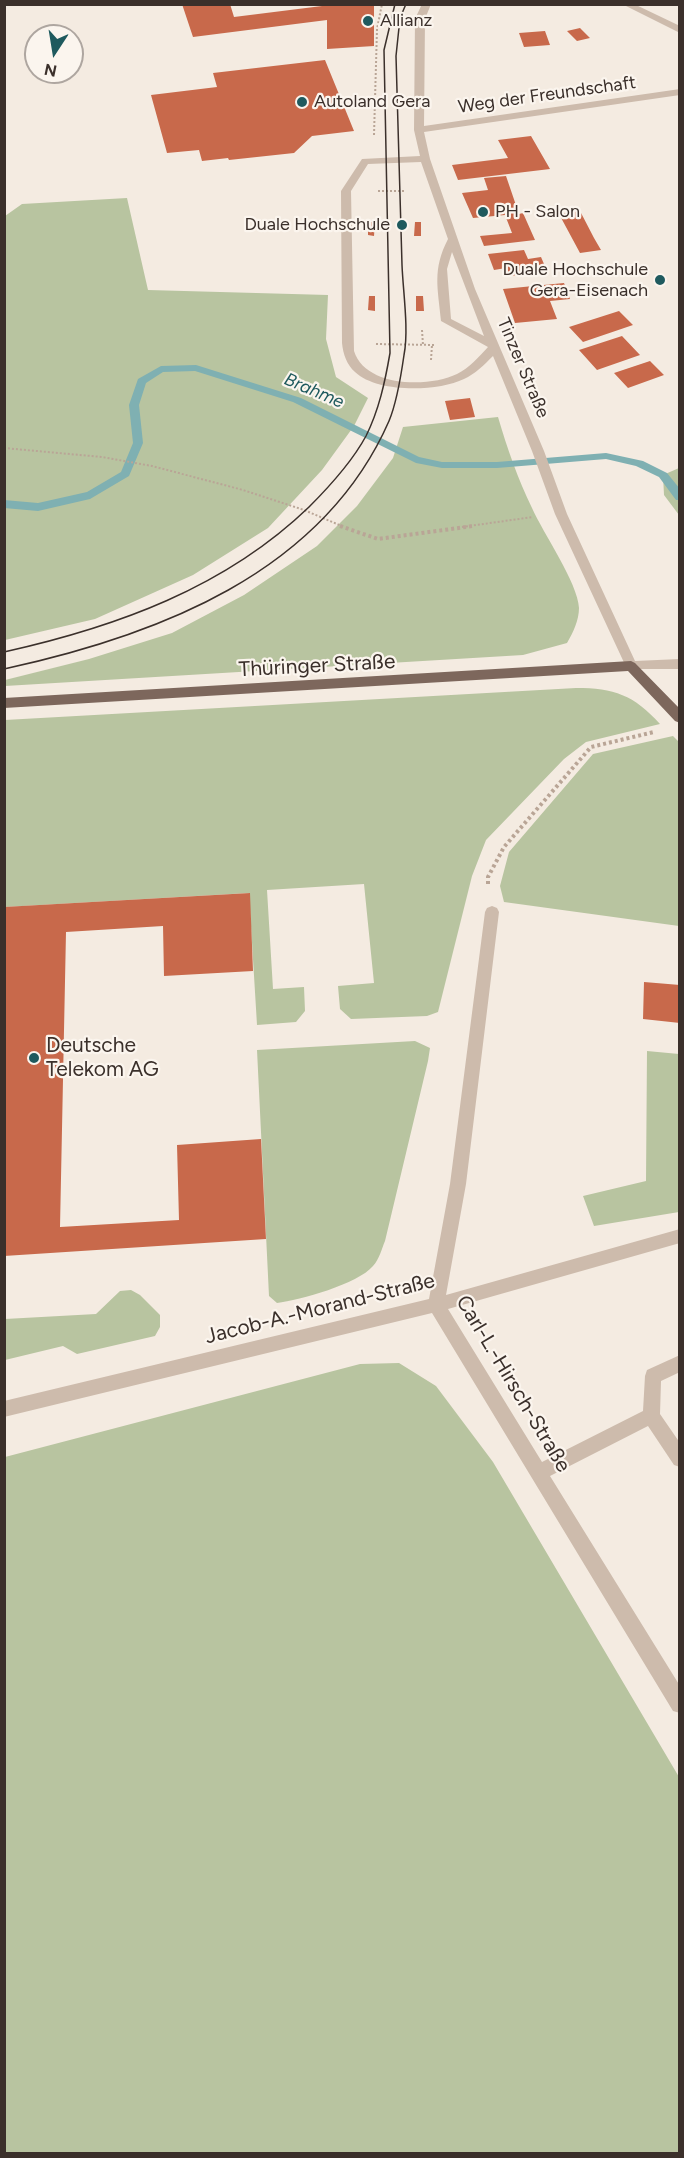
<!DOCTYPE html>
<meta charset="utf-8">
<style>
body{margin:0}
#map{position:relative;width:684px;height:2158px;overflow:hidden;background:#f4ebe1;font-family:Figtree,sans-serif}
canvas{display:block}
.frame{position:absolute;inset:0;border:6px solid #3b302b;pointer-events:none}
.north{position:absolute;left:24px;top:24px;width:60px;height:60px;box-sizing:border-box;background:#fbf5ee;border:2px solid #aea6a0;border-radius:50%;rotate:192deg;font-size:16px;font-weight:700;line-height:24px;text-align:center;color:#3b302b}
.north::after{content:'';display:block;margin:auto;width:21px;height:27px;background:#1f5a5e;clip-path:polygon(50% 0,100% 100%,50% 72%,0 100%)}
</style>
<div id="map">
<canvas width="684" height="2158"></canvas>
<div class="frame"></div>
<div class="north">N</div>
</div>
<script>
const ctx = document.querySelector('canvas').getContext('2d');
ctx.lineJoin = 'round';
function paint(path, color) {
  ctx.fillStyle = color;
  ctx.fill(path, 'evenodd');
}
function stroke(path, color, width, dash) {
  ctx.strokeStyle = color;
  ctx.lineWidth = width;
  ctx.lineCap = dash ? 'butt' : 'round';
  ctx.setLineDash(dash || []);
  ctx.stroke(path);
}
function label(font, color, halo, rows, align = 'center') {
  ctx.font = font + ' Figtree,sans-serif';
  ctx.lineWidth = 4.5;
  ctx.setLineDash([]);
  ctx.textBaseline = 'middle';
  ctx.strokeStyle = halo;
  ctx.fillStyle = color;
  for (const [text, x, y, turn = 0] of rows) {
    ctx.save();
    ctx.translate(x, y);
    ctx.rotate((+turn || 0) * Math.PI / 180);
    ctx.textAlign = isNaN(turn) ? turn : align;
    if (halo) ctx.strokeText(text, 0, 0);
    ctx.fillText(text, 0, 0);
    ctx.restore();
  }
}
const green = new Path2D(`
 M 127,198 L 148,290 L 328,295 L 326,339 L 336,377 L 368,398 L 354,426 L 322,470 L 268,528 L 193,575 L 95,619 L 5,640 L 5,216 L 22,204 Z
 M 498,417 C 507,448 518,479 532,508 C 543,533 578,583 579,608 C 579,620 573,633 567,643 L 523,655 L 5,686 L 5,680 L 89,659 L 172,633 L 244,595 L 317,546 L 357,506 L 393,458 L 403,427 Z
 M 679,468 L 679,515 L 664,495 L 663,475 Z
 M 576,688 C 614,688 634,695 660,724 L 586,742 L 564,759 L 486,840 L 472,876 L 438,1012 L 427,1016 L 351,1019 L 340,1009 L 338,986 L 374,983 L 364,884 L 267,890 L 273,989 L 304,987 L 305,1011 L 296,1022 L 257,1025 L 249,893 L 5,907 L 5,720 Z
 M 673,736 L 680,743 L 679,926 L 504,902 L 500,886 L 509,852 L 593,754 Z
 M 415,1041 L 430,1048 L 428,1061 L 385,1241 C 382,1248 379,1260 373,1266 C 358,1284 300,1300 277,1303 L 269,1296 L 257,1050 Z
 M 647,1051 L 679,1054 L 679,1212 L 594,1226 L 583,1196 L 646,1181 Z
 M 131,1290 L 140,1295 L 160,1315 L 160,1327 L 155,1336 L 77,1354 L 63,1346 L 5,1360 L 5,1319 L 96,1314 L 120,1291 Z
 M 399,1363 L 436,1386 L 493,1462 L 679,1777 L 679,2153 L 5,2153 L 5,1457 L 360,1364 Z`);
const stream = new Path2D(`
 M 196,365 L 301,398 L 419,457 L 442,462 L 497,462 L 606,453 L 643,461 L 667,473 L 680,489 L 680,500 L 676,500 L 659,477 L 636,466 L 606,459 L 497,468 L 442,468 L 416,463 L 293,402 L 195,371 L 163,372 L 146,383 L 139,405 L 143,443 L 129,476 L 90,499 L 38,511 L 4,508 L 4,500 L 38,503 L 87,492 L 121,472 L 133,443 L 129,405 L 138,379 L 161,366 Z`);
const building = new Path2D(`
 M 182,4 L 230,4 L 234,17 L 330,5 L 374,5 L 374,46 L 327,49 L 327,20 L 193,37 Z
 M 580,28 L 590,38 L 577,41 L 567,31 Z
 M 545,31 L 550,45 L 524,47 L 519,33 Z
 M 325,60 L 354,131 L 312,136 L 294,153 L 229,160 L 228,158 L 202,161 L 199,150 L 167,153 L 151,95 L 217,87 L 213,73 Z
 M 531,136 L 550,169 L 458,180 L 452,165 L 508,158 L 498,140 Z
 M 506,176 L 519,214 L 523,213 L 535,240 L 484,246 L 480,236 L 512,233 L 505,215 L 473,218 L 462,193 L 488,190 L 484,178 Z
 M 580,211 L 594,238 L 601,250 L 580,253 L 559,214 Z
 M 368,222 L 375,222 L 374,236 L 368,235 Z
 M 415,222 L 421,222 L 421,236 L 414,236 Z
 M 524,250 L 528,259 L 541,257 L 547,271 L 510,276 L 506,268 L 494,270 L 488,254 Z
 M 564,283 L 570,299 L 550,301 L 557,319 L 515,323 L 503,289 Z
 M 369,296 L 375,296 L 375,311 L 368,310 Z
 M 416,296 L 423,296 L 424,311 L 416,311 Z
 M 619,311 L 633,325 L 583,342 L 569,327 Z
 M 622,336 L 640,355 L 597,370 L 579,350 Z
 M 650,361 L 664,375 L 628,388 L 614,373 Z
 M 470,398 L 475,417 L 450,420 L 445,401 Z
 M 250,893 L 253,971 L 164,976 L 163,926 L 66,932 L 60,1227 L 179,1220 L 177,1145 L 261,1139 L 266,1239 L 4,1256 L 4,907 Z
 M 644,982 L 680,985 L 680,1023 L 643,1019 Z`);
const pathFar1 = new Path2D(`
 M 374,135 L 377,29 L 382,4
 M 378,191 L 406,191
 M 422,330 L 423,345
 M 376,344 L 434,345
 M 431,360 L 432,345
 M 4,448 L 102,457 L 152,466 L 243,490 L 304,510 L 344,527
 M 462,527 L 533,517`);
const path = new Path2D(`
 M 340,526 L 378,539 L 473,526
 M 488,884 L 488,877 L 504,847 L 591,747 L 654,732`);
const minor = new Path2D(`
 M 422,4 L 431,4 L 425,19 L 424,126 L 680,89 L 680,95 L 424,132 L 430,159 L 475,289 L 544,451 L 567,514 L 635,661 L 680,659 L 680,669 L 627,669 L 555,514 L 532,451 L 493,356 C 484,365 475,374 464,379 C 437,392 377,393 355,372 C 347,365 343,354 342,343 L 341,191 L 362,159 L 420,156 L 414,130 L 415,19 ZM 421,162 L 448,239 C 432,270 438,288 441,321 L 488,347 C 479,357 469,368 457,374 C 428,388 365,387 354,351 L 351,191 L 368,164 ZM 452,252 L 484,336 L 451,319 L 447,269 Z
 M 622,4 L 634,4 L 680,26 L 680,33 Z
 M 492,906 L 497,908 L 499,912 L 466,1184 L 446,1295 L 680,1229 L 680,1243 L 448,1309 L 542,1462 L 643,1411 L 645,1376 L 647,1370 L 680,1355 L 680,1372 L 661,1381 L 660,1414 L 680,1443 L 680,1467 L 674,1465 L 648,1426 L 550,1476 L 680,1686 L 680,1713 L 673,1711 L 432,1313 L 4,1417 L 4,1401 L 429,1299 L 450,1184 L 485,912 L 487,908 Z`);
const major = new Path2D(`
 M 631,661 L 635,663 L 680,709 L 680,723 L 675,721 L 628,671 L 4,708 L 4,698 Z`);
const tram = new Path2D(`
 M 4,652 C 116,627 225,588 309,507 C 330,486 352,462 366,436 C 379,410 385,382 390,353 L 384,50 L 395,4
 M 4,669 C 156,636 322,574 389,421 C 397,402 401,376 404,355 C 409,330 403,291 402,265 C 400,195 398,126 396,56 L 400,18 L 406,4`);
const markers = [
 [368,21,6,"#1f5a5e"],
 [302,102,6,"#1f5a5e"],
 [483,212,6,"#1f5a5e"],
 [402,225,6,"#1f5a5e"],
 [660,280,6,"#1f5a5e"],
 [34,1058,6,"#1f5a5e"]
];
const farPoinames = [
 ["Allianz",380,21],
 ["Autoland Gera",314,102],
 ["PH - Salon",495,212],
 ["Duale Hochschule",390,225,"right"],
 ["Duale Hochschule",648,270,"right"],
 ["Gera-Eisenach",648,291,"right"]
];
const farStreetnames = [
 ["Weg der Freundschaft",547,95,-8],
 ["Tinzer Straße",523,368,67]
];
const farWaternames = [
 ["Brahme",314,391,23]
];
const streetNames = [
 ["Thüringer Straße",317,666,-3],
 ["Jacob-A.-Morand-Straße",320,1309,-14],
 ["Carl-L.-Hirsch-Straße",513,1384,59]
];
const poiNames = [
 ["Deutsche",46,1046],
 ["Telekom AG",46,1070]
];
paint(green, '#b8c4a0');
paint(stream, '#7fb0b2');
paint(building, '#c8694b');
stroke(pathFar1, '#b9a596', 2, [2, 2]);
stroke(path, '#b9a596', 4, [3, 3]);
paint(minor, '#cdbbac');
paint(major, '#7d675c');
stroke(tram, '#3b302b', 1.5);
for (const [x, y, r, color] of markers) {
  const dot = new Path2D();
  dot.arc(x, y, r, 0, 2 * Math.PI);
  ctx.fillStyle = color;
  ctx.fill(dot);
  stroke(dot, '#fbf5ee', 2);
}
label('18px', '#3b302b', '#fbf5ee', farPoinames, 'left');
label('18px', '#3b302b', '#fbf5ee', farStreetnames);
label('italic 18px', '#1f5a5e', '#fbf5ee', farWaternames);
label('21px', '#3b302b', '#fbf5ee', streetNames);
label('21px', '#3b302b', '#fbf5ee', poiNames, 'left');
</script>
